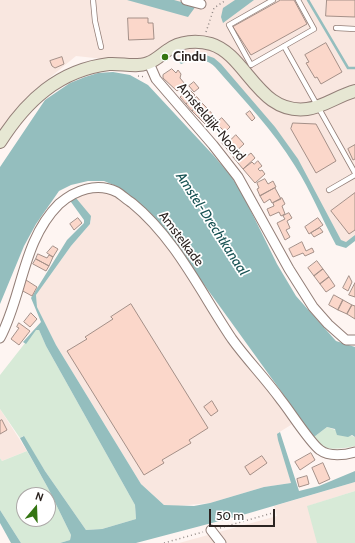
<!DOCTYPE html>
<style>
body{margin:0}
#map{position:relative;width:355px;height:543px;overflow:hidden;background:#fef5f2;font-family:Cabin,sans-serif}
canvas{display:block}
.north{position:absolute;left:16px;top:487px;width:40px;height:40px;box-sizing:border-box;background:#fff;border:1px solid #aba7a6;border-radius:50%;rotate:19deg;font-size:11px;font-weight:700;line-height:16px;text-align:center;color:#2c2421}
.north::after{content:'';display:block;margin:auto;width:14px;height:18px;background:#347512;clip-path:polygon(50% 0,100% 100%,50% 72%,0 100%)}
.scale{position:absolute;left:209px;top:509px;width:66px;height:18px;box-sizing:border-box;border:2px solid #2c2421;border-top:0;padding-left:5px;font-size:12px;line-height:14px;white-space:nowrap;color:#2c2421;-webkit-text-stroke:3px #fff;paint-order:stroke}
</style>
<div id="map">
<canvas width="355" height="543"></canvas>
<div class="north">N</div>
<div class="scale">50 m</div>
</div>
<script>
const ctx = document.querySelector('canvas').getContext('2d');
ctx.lineJoin = 'round';
function paint(path, color) {
  ctx.fillStyle = color;
  ctx.fill(path, 'evenodd');
}
function stroke(path, color, width, dash) {
  ctx.strokeStyle = color;
  ctx.lineWidth = width;
  ctx.lineCap = dash ? 'butt' : 'round';
  ctx.setLineDash(dash || []);
  ctx.stroke(path);
}
function label(font, color, halo, rows, align = 'center') {
  ctx.font = font + ' Cabin,sans-serif';
  ctx.lineWidth = 3.5;
  ctx.setLineDash([]);
  ctx.textBaseline = 'middle';
  ctx.strokeStyle = halo;
  ctx.fillStyle = color;
  for (const [text, x, y, turn = 0] of rows) {
    ctx.save();
    ctx.translate(x, y);
    ctx.rotate((+turn || 0) * Math.PI / 180);
    ctx.textAlign = isNaN(turn) ? turn : align;
    if (halo) ctx.strokeText(text, 0, 0);
    ctx.fillText(text, 0, 0);
    ctx.restore();
  }
}
const built = new Path2D(`
 M 0,0 L 355,0 L 355,238 L 345,246 L 337,243 L 296,160 L 271,125 L 210,59 L 195,57 L 177,61 L 170,52 L 141,63 L 76,56 L 36,89 L 5,125 L 0,133 Z
 M 85,192 L 106,192 L 119,196 L 144,217 L 163,239 L 254,373 L 294,423 L 278,433 L 291,483 L 264,487 L 210,503 L 177,506 L 164,505 L 141,484 L 56,345 L 37,307 L 36,295 L 71,246 L 90,224 L 91,221 L 76,198 Z
 M 0,409 L 27,451 L 2,461 L 0,458 Z
 M 355,482 L 355,491 L 308,506 L 355,543 L 179,543 L 277,516 L 274,506 Z`);
const green = new Path2D(`
 M 36,329 L 39,330 L 46,346 L 135,505 L 136,519 L 102,529 L 86,530 L 45,471 L 23,436 L 20,438 L 0,409 L 0,375 Z
 M 327,427 L 355,437 L 355,446 C 342,449 332,450 319,447 L 314,437 Z
 M 27,451 L 48,488 L 71,535 L 70,540 L 60,543 L 21,543 L 0,510 L 0,458 L 2,461 ZM 24,495 L 48,495 L 48,519 L 24,519 Z
 M 355,491 L 355,543 L 317,543 L 307,506 Z`);
const water = new Path2D(`
 M 127,0 L 174,0 L 196,6 L 188,17 Z
 M 235,0 L 254,0 L 223,23 L 221,17 L 223,8 Z
 M 200,53 L 214,58 L 221,64 L 275,127 L 298,159 L 341,240 L 346,242 L 355,235 L 355,241 L 346,248 L 336,245 C 322,219 311,191 295,166 C 273,130 243,99 215,67 C 204,57 194,59 181,64 L 177,60 L 188,55 Z
 M 113,72 L 130,75 L 148,85 L 214,156 L 231,176 L 243,195 L 277,264 L 296,296 L 336,341 L 355,347 L 355,437 L 352,435 L 348,437 L 337,435 L 335,429 L 327,427 L 314,437 L 169,236 L 116,186 L 104,181 L 88,181 L 71,185 L 59,191 L 36,224 L 24,246 L 0,304 L 0,167 L 45,100 L 70,83 L 85,77 L 98,73 Z
 M 76,198 L 91,216 L 90,224 L 71,246 L 36,295 L 37,307 L 56,345 L 141,484 L 164,505 L 194,506 L 210,503 L 264,487 L 291,483 L 278,440 L 277,434 L 280,432 L 299,491 L 319,486 L 355,471 L 355,482 L 246,514 L 136,543 L 60,543 L 70,540 L 71,535 L 48,488 L 20,438 L 24,436 L 45,471 L 86,530 L 102,529 L 136,519 L 135,505 L 46,346 L 39,330 L 36,330 L 26,344 L 23,342 L 41,322 L 31,298 L 67,240 L 84,223 L 84,220 L 71,202 L 71,199 Z
 M 0,510 L 21,543 L 11,543 L 0,523 Z`);
const stream = new Path2D(`
 M 308,0 L 348,68 L 355,68`);
const building = new Path2D(`
 M 281,0 L 294,0 L 307,24 L 251,55 L 233,27 Z
 M 327,0 L 355,0 L 355,17 L 326,16 Z
 M 128,18 L 148,18 L 148,23 L 153,23 L 154,39 L 129,40 Z
 M 326,43 L 342,72 L 321,84 L 317,77 L 315,78 L 306,63 L 309,62 L 305,55 Z
 M 62,57 L 64,64 L 55,68 L 52,66 L 50,61 Z
 M 172,69 L 176,73 L 178,70 L 181,74 L 180,78 L 185,84 L 177,91 L 163,78 L 163,75 Z
 M 194,82 L 199,88 L 194,92 L 189,86 Z
 M 191,91 L 195,95 L 186,104 L 180,97 L 185,93 L 187,95 Z
 M 197,97 L 202,103 L 192,111 L 186,104 Z
 M 202,103 L 208,109 L 199,118 L 192,111 Z
 M 208,109 L 214,116 L 205,124 L 199,118 Z
 M 250,111 L 255,118 L 252,121 L 246,114 Z
 M 222,118 L 230,127 L 225,132 L 216,123 Z
 M 293,123 L 316,124 L 336,161 L 316,173 L 291,129 Z
 M 236,135 L 244,144 L 232,155 L 221,142 L 227,137 L 230,140 Z
 M 355,145 L 355,159 L 353,160 L 348,149 Z
 M 238,153 L 240,156 L 243,153 L 247,156 L 251,153 L 255,158 L 243,169 L 233,157 Z
 M 258,161 L 262,166 L 258,169 L 260,171 L 262,170 L 265,174 L 255,183 L 243,169 L 252,162 L 254,164 Z
 M 265,179 L 268,184 L 273,181 L 276,187 L 260,196 L 257,189 L 259,188 L 257,183 Z
 M 275,188 L 281,199 L 272,203 L 270,199 L 264,203 L 260,196 Z
 M 355,193 L 355,230 L 349,234 L 331,211 Z
 M 282,198 L 285,204 L 282,206 L 285,214 L 281,216 L 279,212 L 270,216 L 267,209 L 274,206 L 273,203 Z
 M 289,213 L 292,218 L 287,221 L 290,228 L 286,230 L 290,237 L 285,240 L 277,223 L 285,219 L 283,216 Z
 M 78,218 L 82,223 L 74,230 L 70,224 Z
 M 318,218 L 323,225 L 309,234 L 305,227 Z
 M 320,228 L 323,232 L 314,237 L 311,233 Z
 M 302,242 L 306,251 L 312,248 L 314,252 L 305,256 L 303,253 L 293,257 L 289,249 Z
 M 53,246 L 58,249 L 53,257 L 47,253 Z
 M 38,254 L 47,258 L 49,255 L 53,257 L 49,266 L 36,259 Z
 M 36,259 L 49,266 L 46,271 L 33,264 Z
 M 317,261 L 323,269 L 314,276 L 308,268 Z
 M 323,269 L 329,277 L 320,284 L 314,276 Z
 M 349,276 L 352,282 L 348,291 L 343,288 Z
 M 329,277 L 335,286 L 326,292 L 320,284 Z
 M 26,280 L 37,287 L 32,296 L 21,290 Z
 M 355,283 L 355,297 L 349,295 Z
 M 334,295 L 343,300 L 338,310 L 329,305 Z
 M 343,300 L 352,305 L 347,314 L 338,310 Z
 M 131,304 L 208,428 L 189,440 L 191,443 L 162,460 L 164,463 L 144,475 L 67,351 L 87,339 L 85,337 L 113,319 L 111,317 Z
 M 352,305 L 355,306 L 355,319 L 347,314 Z
 M 31,313 L 37,319 L 30,327 L 24,322 Z
 M 19,323 L 30,331 L 19,345 L 11,339 L 19,328 L 17,327 Z
 M 212,401 L 218,411 L 211,416 L 204,407 Z
 M 2,420 L 7,430 L 0,434 L 0,421 Z
 M 311,453 L 315,460 L 300,470 L 295,462 Z
 M 262,456 L 267,463 L 250,475 L 245,467 Z
 M 323,463 L 330,479 L 319,484 L 312,468 Z
 M 307,476 L 309,484 L 299,487 L 297,479 Z`);
const path = new Path2D(`
 M 206,32 L 214,8 L 226,0
 M 138,76 L 146,77
 M 220,528 L 276,512
 M 164,543 L 203,532`);
const lane = new Path2D(`
 M 93,0 L 95,21 L 101,47
 M 273,0 L 229,25 L 251,65 L 314,29 L 298,0
 M 336,28 L 355,29
 M 284,46 L 355,173
 M 329,190 L 355,175`);
const street = new Path2D(`
 M 186,0 L 201,4
 M 149,63 L 156,79 L 213,145 L 238,177 L 289,269 L 313,307 L 328,324 L 346,340 L 355,340
 M 0,338 C 23,295 22,241 59,204 C 75,190 97,182 117,192 C 122,195 127,200 132,203 C 176,239 201,293 232,339 C 247,360 266,379 281,400 C 290,411 310,443 320,450 C 329,457 345,455 355,452
 M 211,530 L 221,543`);
const secondary = new Path2D(`
 M 0,142 C 26,101 59,70 109,64 C 122,63 135,68 148,63 C 155,61 162,54 168,50 C 180,41 197,40 211,44 C 247,55 258,115 307,109 C 324,107 339,95 355,91`);
const markers = [
 [165,57,4,"#347512"]
];
const poiNames = [
 ["Cindu",173,57]
];
const streetNames = [
 ["Amsteldijk-Noord",211,122,50],
 ["Amstelkade",181,239,53]
];
const waterNames = [
 ["Amstel-Drechtkanaal",212,224,57]
];
paint(built, '#f9e7e0');
paint(green, '#d7ead7');
paint(water, '#94bebe');
stroke(stream, '#94bebe', 2.5);
paint(building, '#fbd7ca');
stroke(building, '#a59088', 1);
stroke(lane, '#937f78', 6);
stroke(street, '#937f78', 11);
stroke(secondary, '#937f78', 14);
stroke(path, '#938a87', 1.5, [1, 3]);
stroke(lane, '#fff', 4.5);
stroke(street, '#fff', 9);
stroke(secondary, '#e6e7d3', 12);
for (const [x, y, r, color] of markers) {
  const dot = new Path2D();
  dot.arc(x, y, r, 0, 2 * Math.PI);
  ctx.fillStyle = color;
  ctx.fill(dot);
  stroke(dot, '#fff', 1.5);
}
label('bold 13px', '#2c2421', '#fff', poiNames, 'left');
label('13px', '#2c2421', '#fff', streetNames);
label('italic 14px', '#175253', '#fff', waterNames);
</script>
